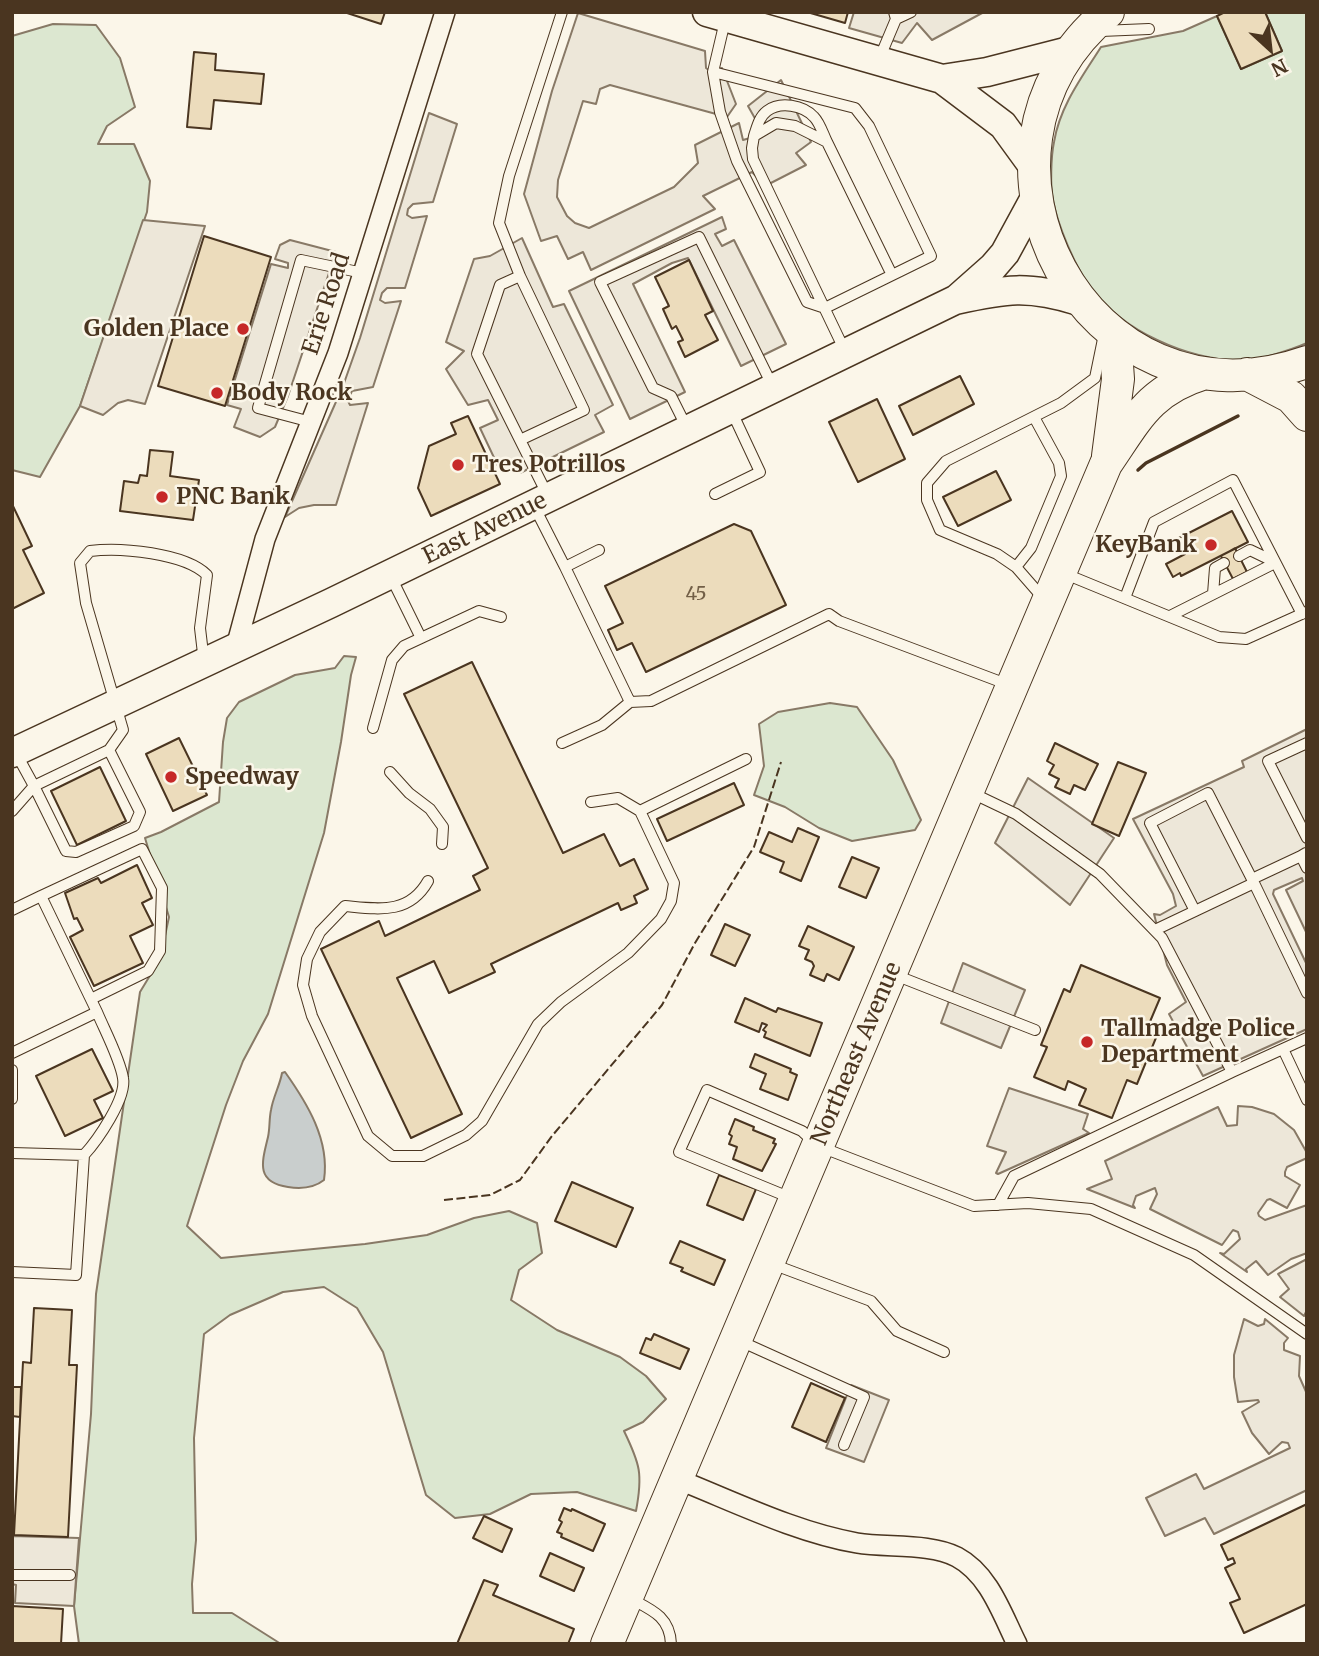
<!DOCTYPE html>
<style>
body{margin:0}
#map{position:relative;width:1319px;height:1656px;overflow:hidden;background:#fbf6e9;font-family:Merriweather,serif}
canvas{display:block}
.frame{position:absolute;inset:0;border:14px solid #4a3520;pointer-events:none}
.north{position:absolute;left:1235px;top:14px;width:70px;height:70px;-webkit-text-stroke:5px #fbf6e9;paint-order:stroke;rotate:153deg;font-size:19px;font-weight:700;line-height:28px;text-align:center;color:#4a3520}
.north::after{content:'';display:block;margin:auto;width:24px;height:32px;background:#4a3520;clip-path:polygon(50% 0,100% 100%,50% 72%,0 100%)}
</style>
<div id="map">
<canvas width="1319" height="1656"></canvas>
<div class="frame"></div>
<div class="north">N</div>
</div>
<script>
const ctx = document.querySelector('canvas').getContext('2d');
ctx.lineJoin = 'round';
function paint(path, color) {
  ctx.fillStyle = color;
  ctx.fill(path, 'evenodd');
}
function stroke(path, color, width, dash) {
  ctx.strokeStyle = color;
  ctx.lineWidth = width;
  ctx.lineCap = dash ? 'butt' : 'round';
  ctx.setLineDash(dash || []);
  ctx.stroke(path);
}
function label(font, color, halo, rows, align = 'center') {
  ctx.font = font + ' Merriweather,serif';
  ctx.lineWidth = 5;
  ctx.setLineDash([]);
  ctx.textBaseline = 'middle';
  ctx.strokeStyle = halo;
  ctx.fillStyle = color;
  for (const [text, x, y, turn = 0] of rows) {
    ctx.save();
    ctx.translate(x, y);
    ctx.rotate((+turn || 0) * Math.PI / 180);
    ctx.textAlign = isNaN(turn) ? turn : align;
    if (halo) ctx.strokeText(text, 0, 0);
    ctx.fillText(text, 0, 0);
    ctx.restore();
  }
}
const green = new Path2D(`
 M 1265,12 L 1307,12 L 1307,343 C 1291,350 1257,361 1240,361 C 1186,359 1124,332 1091,288 C 1076,269 1057,224 1053,200 C 1050,187 1051,156 1054,142 C 1060,106 1082,77 1101,47 L 1183,31 L 1217,16 L 1241,69 L 1282,51 Z
 M 53,24 L 96,25 L 120,58 L 135,107 L 107,126 L 98,144 L 134,144 L 150,181 L 147,212 L 80,406 L 40,477 L 12,470 L 12,36 Z
 M 344,656 L 356,657 L 351,675 L 341,742 L 324,833 L 268,1014 L 243,1061 L 226,1105 L 187,1226 L 221,1258 L 365,1244 L 427,1235 L 474,1218 L 509,1211 L 537,1223 L 542,1253 L 519,1270 L 511,1300 L 557,1330 L 620,1357 L 646,1376 L 666,1399 L 643,1422 L 624,1431 C 640,1464 643,1474 636,1511 L 577,1492 L 531,1494 L 490,1514 L 455,1518 L 426,1495 L 383,1352 L 357,1308 L 324,1287 L 283,1292 L 230,1315 L 204,1334 L 194,1438 L 196,1540 L 192,1584 L 193,1613 L 232,1613 L 281,1644 L 79,1644 L 74,1606 L 91,1414 L 96,1294 L 140,992 L 160,959 L 169,917 L 145,838 L 161,832 L 219,802 L 223,742 L 227,718 L 239,702 L 295,675 L 335,668 Z
 M 830,703 L 857,707 L 893,760 L 921,820 L 915,830 L 852,841 L 819,828 L 785,807 L 754,795 L 764,766 L 759,724 L 778,712 Z`);
const parking = new Path2D(`
 M 854,12 L 984,12 L 932,40 L 917,23 L 902,43 L 849,28 Z
 M 578,13 L 705,51 L 706,68 L 710,71 L 722,68 L 736,104 L 727,117 L 610,85 L 600,89 L 596,104 L 583,101 L 558,180 L 557,197 L 567,216 L 575,223 L 589,228 L 674,187 L 698,163 L 695,145 L 739,123 L 743,140 L 750,138 L 757,122 L 748,106 L 781,80 L 811,142 L 796,153 L 806,165 L 765,186 L 752,172 L 703,196 L 715,209 L 591,270 L 583,252 L 568,259 L 557,236 L 541,241 L 524,194 L 552,91 Z
 M 429,113 L 457,124 L 433,202 L 413,204 L 408,209 L 407,215 L 412,218 L 427,216 L 405,288 L 387,288 L 382,293 L 380,300 L 385,303 L 401,301 L 373,387 L 352,391 L 348,401 L 350,405 L 368,403 L 336,505 L 314,505 L 299,508 L 285,517 L 343,386 L 360,338 Z
 M 722,217 L 726,229 L 715,234 L 722,246 L 734,240 L 786,344 L 741,366 L 688,258 L 672,263 L 633,284 L 685,392 L 630,419 L 569,291 Z
 M 143,220 L 205,226 L 145,404 L 128,400 L 118,403 L 103,415 L 80,406 Z
 M 522,238 L 553,307 L 564,304 L 613,405 L 595,415 L 604,432 L 520,473 L 513,460 L 498,466 L 480,428 L 498,420 L 488,400 L 468,405 L 446,369 L 464,351 L 446,342 L 474,259 L 490,256 Z
 M 290,240 L 336,252 L 288,396 L 275,427 L 260,437 L 234,427 L 241,409 L 227,405 L 271,264 L 288,268 L 288,263 L 275,259 L 280,245 Z
 M 1307,729 L 1307,934 L 1286,890 L 1303,881 L 1302,878 L 1274,890 L 1273,894 L 1307,965 L 1307,1029 L 1203,1076 L 1169,1014 L 1186,1002 L 1167,965 L 1154,914 L 1160,915 L 1176,906 L 1173,894 L 1133,819 L 1244,767 L 1242,761 Z
 M 1028,778 L 1114,838 L 1070,905 L 995,843 Z
 M 963,963 L 1025,990 L 1001,1048 L 941,1023 Z
 M 1009,1088 L 1088,1114 L 1083,1129 L 1089,1133 L 998,1174 L 996,1173 L 1006,1152 L 987,1146 Z
 M 1238,1106 L 1252,1107 L 1274,1114 L 1294,1130 L 1307,1153 L 1307,1158 L 1287,1167 L 1285,1172 L 1285,1176 L 1300,1185 L 1287,1208 L 1270,1199 L 1267,1200 L 1258,1213 L 1259,1216 L 1265,1220 L 1307,1205 L 1307,1253 L 1291,1259 L 1268,1275 L 1256,1261 L 1246,1269 L 1247,1272 L 1220,1253 L 1224,1254 L 1240,1239 L 1238,1232 L 1233,1230 L 1222,1245 L 1150,1209 L 1157,1194 L 1155,1188 L 1136,1196 L 1133,1205 L 1135,1208 L 1087,1189 L 1112,1179 L 1105,1161 L 1218,1107 L 1227,1126 L 1237,1125 Z
 M 1307,1259 L 1307,1310 L 1304,1316 L 1280,1297 L 1289,1289 L 1278,1274 Z
 M 1244,1319 L 1258,1326 L 1264,1324 L 1265,1319 L 1288,1338 L 1284,1343 L 1284,1350 L 1300,1356 L 1299,1376 L 1307,1394 L 1307,1490 L 1214,1534 L 1205,1518 L 1165,1536 L 1146,1498 L 1196,1474 L 1204,1489 L 1290,1448 L 1288,1443 L 1282,1442 L 1269,1454 L 1252,1433 L 1242,1412 L 1259,1402 L 1258,1400 L 1238,1402 L 1234,1377 L 1234,1355 Z
 M 851,1385 L 889,1400 L 864,1462 L 826,1448 Z
 M 12,1536 L 79,1538 L 74,1606 L 15,1603 L 16,1585 L 12,1584 Z`);
const water = new Path2D(`
 M 285,1072 C 307,1103 330,1140 324,1180 C 314,1188 301,1189 288,1187 C 255,1182 262,1162 268,1137 C 270,1128 269,1119 271,1110 C 273,1097 280,1085 282,1073 Z`);
const building = new Path2D(`
 M 344,12 L 385,12 L 381,24 Z
 M 807,12 L 848,12 L 845,23 Z
 M 1225,12 L 1265,12 L 1282,51 L 1241,69 L 1217,16 Z
 M 194,52 L 216,54 L 215,70 L 264,74 L 261,104 L 214,100 L 211,129 L 187,127 Z
 M 204,236 L 271,257 L 225,406 L 158,386 Z
 M 689,260 L 713,311 L 705,315 L 718,340 L 685,357 L 678,342 L 683,340 L 676,326 L 672,329 L 663,309 L 669,306 L 655,277 Z
 M 960,376 L 974,404 L 913,435 L 899,406 Z
 M 877,399 L 905,459 L 858,482 L 829,422 Z
 M 468,416 L 500,484 L 431,516 L 418,488 L 429,446 L 456,434 L 451,423 Z
 M 150,450 L 173,452 L 170,476 L 199,480 L 193,520 L 120,511 L 124,481 L 138,483 L 140,475 L 147,476 Z
 M 996,471 L 1011,500 L 958,526 L 943,497 Z
 M 12,504 L 32,546 L 23,550 L 44,593 L 12,609 Z
 M 1232,511 L 1248,542 L 1181,576 L 1180,573 L 1173,577 L 1166,564 L 1185,554 L 1177,539 Z
 M 734,524 L 751,531 L 786,605 L 646,672 L 632,643 L 617,650 L 608,630 L 623,623 L 605,586 Z
 M 1235,548 L 1247,572 L 1233,579 L 1221,556 Z
 M 472,662 L 563,853 L 604,834 L 620,866 L 634,859 L 648,889 L 634,896 L 637,903 L 621,910 L 618,903 L 491,964 L 495,972 L 449,993 L 434,961 L 397,978 L 462,1114 L 411,1138 L 321,949 L 379,921 L 385,936 L 480,890 L 473,876 L 488,868 L 404,694 Z
 M 179,738 L 207,795 L 173,811 L 146,754 Z
 M 1055,743 L 1098,764 L 1085,790 L 1074,785 L 1070,794 L 1055,787 L 1059,779 L 1049,774 L 1054,765 L 1047,761 Z
 M 1118,762 L 1146,773 L 1119,836 L 1092,824 Z
 M 100,767 L 126,821 L 77,845 L 51,791 Z
 M 734,783 L 744,805 L 667,841 L 657,819 Z
 M 798,828 L 819,837 L 801,881 L 780,872 L 784,862 L 760,852 L 769,832 L 792,842 Z
 M 852,857 L 879,868 L 866,898 L 839,887 Z
 M 137,865 L 152,898 L 142,903 L 153,925 L 130,936 L 143,963 L 94,986 L 70,937 L 83,930 L 77,918 L 74,919 L 65,893 L 98,878 L 101,883 Z
 M 725,924 L 750,935 L 735,966 L 711,955 Z
 M 808,926 L 854,947 L 839,980 L 827,974 L 824,981 L 810,975 L 814,966 L 812,962 L 805,959 L 809,950 L 799,946 Z
 M 1081,965 L 1160,998 L 1149,1024 L 1160,1028 L 1137,1084 L 1127,1080 L 1112,1118 L 1079,1105 L 1086,1089 L 1068,1081 L 1065,1090 L 1034,1077 L 1047,1047 L 1041,1045 L 1064,989 L 1070,992 Z
 M 745,998 L 776,1012 L 778,1008 L 822,1023 L 810,1056 L 764,1037 L 766,1032 L 763,1030 L 767,1025 L 762,1023 L 759,1032 L 735,1022 Z
 M 92,1049 L 113,1091 L 94,1100 L 103,1118 L 65,1136 L 36,1076 Z
 M 755,1054 L 791,1069 L 790,1072 L 797,1075 L 788,1100 L 760,1089 L 766,1074 L 750,1067 Z
 M 735,1119 L 754,1127 L 753,1130 L 775,1139 L 773,1143 L 776,1144 L 762,1171 L 733,1159 L 737,1147 L 729,1144 L 732,1136 L 729,1134 Z
 M 719,1175 L 756,1189 L 743,1220 L 707,1205 Z
 M 572,1182 L 633,1208 L 616,1247 L 555,1221 Z
 M 680,1241 L 725,1260 L 714,1285 L 681,1271 L 683,1268 L 670,1263 Z
 M 34,1308 L 72,1310 L 69,1365 L 77,1365 L 68,1537 L 14,1535 L 23,1362 L 31,1363 Z
 M 654,1334 L 689,1349 L 680,1369 L 640,1353 L 646,1338 L 651,1340 Z
 M 811,1383 L 845,1398 L 826,1442 L 792,1427 Z
 M 12,1387 L 21,1387 L 20,1417 L 12,1416 Z
 M 1307,1504 L 1307,1604 L 1244,1633 L 1230,1603 L 1240,1599 L 1225,1568 L 1235,1563 L 1233,1558 L 1228,1560 L 1221,1545 Z
 M 564,1508 L 571,1511 L 572,1509 L 605,1524 L 593,1551 L 561,1537 L 562,1534 L 557,1532 L 562,1522 L 559,1520 Z
 M 484,1516 L 512,1529 L 502,1552 L 473,1538 Z
 M 550,1553 L 584,1568 L 574,1591 L 540,1576 Z
 M 484,1580 L 498,1585 L 493,1595 L 574,1629 L 568,1644 L 457,1644 Z
 M 12,1606 L 63,1609 L 61,1644 L 12,1644 Z`);
const lane = new Path2D(`
 M 896,19 L 911,12
 M 1101,31 L 1149,29
 M 880,57 L 896,19 L 894,12
 M 713,72 L 855,108 L 869,126 L 931,256 L 825,308 L 807,302 L 737,161 L 720,112 L 713,72 L 725,21
 M 754,136 C 757,127 759,117 767,111 C 780,101 803,105 814,117 C 820,123 823,134 827,142
 M 520,276 L 499,223 L 509,176 L 562,12
 M 844,349 L 753,159 L 752,148 L 754,136 L 776,123 L 795,126 L 827,142 L 892,275
 M 311,422 L 258,408 L 301,260 L 363,273
 M 687,428 L 671,396 L 653,388 L 600,282 L 699,237 L 773,387
 M 520,440 L 584,410 L 520,276 L 500,285 L 477,354 L 547,494
 M 715,494 L 760,472 L 731,410
 M 535,508 L 565,567 L 599,550
 M 1239,556 L 1250,550 L 1275,562
 M 565,567 L 630,702 L 651,701 L 829,614 L 839,621 L 1009,685
 M 1016,567 L 1031,548 L 1061,476 L 1059,463 L 1034,417
 M 1063,573 L 1219,637 L 1246,639 L 1306,612
 M 390,575 L 421,638
 M 1213,594 L 1215,568 L 1224,563
 M 1043,598 L 1016,567 L 997,554 L 940,530 L 927,500 L 927,483 L 946,461 L 1061,403 L 1095,378 L 1103,339
 M 1125,598 L 1154,522 L 1233,480 L 1302,614
 M 1170,616 L 1275,563
 M 373,728 L 392,660 L 404,646 L 479,611 L 501,617
 M 562,743 L 602,725 L 630,702
 M 1307,743 L 1268,761 L 1307,838
 M 17,755 L 34,786 L 109,750 L 123,730 L 86,603 L 80,563 L 90,551 C 120,547 185,553 207,575 L 200,628 L 204,662
 M 390,772 L 409,793 L 430,809 L 443,827 L 442,844
 M 972,793 L 1016,814 L 1100,874 L 1162,938 L 1232,1072 L 1014,1176 L 998,1205
 M 591,802 L 618,798 L 640,811
 M 12,811 L 34,786 L 66,851 L 76,852 L 134,826 L 140,812 L 109,750
 M 1306,853 L 1301,856 L 1307,868
 M 1252,879 L 1301,856
 M 428,881 C 409,915 378,909 345,906 L 320,932 L 307,959 L 303,985 L 312,1016 L 368,1136 L 392,1156 L 423,1156 L 466,1135 L 482,1121 L 538,1024 L 561,1002 L 628,953 L 661,919 L 671,901 L 674,883 L 640,811 L 746,759
 M 41,896 L 142,849 L 162,888 L 160,951 L 148,971 L 91,999
 M 12,910 L 41,896 L 97,1012 L 12,1053
 M 1195,911 L 1150,823 L 1208,793 L 1254,883
 M 1155,930 L 1254,883 L 1307,993
 M 895,975 L 1035,1030
 M 1283,1049 L 1307,1100
 M 12,1070 L 12,1099
 M 1232,1072 L 1307,1038
 M 12,1153 L 84,1155 L 76,1275 L 12,1272
 M 84,1155 C 97,1141 127,1098 123,1078 C 120,1059 105,1031 97,1012
 M 791,1198 L 679,1152 L 707,1090 L 802,1131 L 818,1146 L 974,1206 L 1028,1203 L 1091,1209 L 1194,1255 L 1307,1334
 M 772,1264 L 871,1301 L 897,1331 L 944,1352
 M 740,1341 L 864,1397 L 844,1445
 M 12,1575 L 70,1575
 M 631,1599 C 652,1610 670,1617 671,1644`);
const street = new Path2D(`
 M 236,647 L 265,539 L 338,353 L 445,12
 M 677,1479 C 735,1502 795,1532 857,1543 C 887,1548 930,1543 957,1557 C 989,1574 1002,1614 1017,1644`);
const secondary = new Path2D(`
 M 707,12 L 942,79 L 987,72 L 1073,50
 M 942,79 L 1003,125 L 1035,169
 M 958,298 L 993,267 L 1005,253 L 1036,196
 M 12,753 L 331,603 L 955,300 C 1007,289 1027,285 1079,301`);
const primary = new Path2D(`
 M 1108,12 C 938,153 1085,440 1307,362
 M 1247,374 L 1291,397 L 1307,415
 M 1108,456 L 1118,379 L 1115,336
 M 607,1644 L 1106,464 C 1137,419 1149,390 1205,373`);
const fence = new Path2D(`
 M 444,1200 L 490,1195 L 520,1180 L 552,1136 L 662,1005 L 695,943 L 754,847 L 781,762`);
const wall = new Path2D(`
 M 1138,470 L 1146,463 L 1238,416`);
const markers = [
 [243,329,7,"#c62828"],
 [217,393,7,"#c62828"],
 [458,465,7,"#c62828"],
 [162,497,7,"#c62828"],
 [1211,545,7,"#c62828"],
 [171,777,7,"#c62828"],
 [1087,1042,7,"#c62828"]
];
const numberNames = [
 ["45",696,595]
];
const streetNames = [
 ["Erie Road",327,304,-72],
 ["East Avenue",485,529,-26],
 ["Northeast Avenue",857,1054,-67]
];
const poiNames = [
 ["Golden Place",229,329,"right"],
 ["Body Rock",231,393],
 ["Tres Potrillos",472,465],
 ["PNC Bank",176,497],
 ["KeyBank",1197,545,"right"],
 ["Speedway",185,777],
 ["Tallmadge Police",1101,1029],
 ["Department",1101,1055]
];
paint(green, '#dce7d0');
stroke(green, '#887966', 2);
paint(parking, '#ede7d9');
stroke(parking, '#887966', 2);
paint(water, '#c9cecd');
stroke(water, '#887966', 2);
paint(building, '#ecdcbc');
stroke(building, '#4a3520', 2);
stroke(lane, '#4a3520', 12);
stroke(street, '#4a3520', 22);
stroke(secondary, '#4a3520', 31);
stroke(primary, '#4a3520', 34);
stroke(lane, '#fbf6e9', 10);
stroke(street, '#fbf6e9', 19);
stroke(secondary, '#fbf6e9', 28);
stroke(primary, '#fbf6e9', 32);
stroke(fence, '#4a3520', 2, [9, 3.5]);
stroke(wall, '#4a3520', 3.5);
for (const [x, y, r, color] of markers) {
  const dot = new Path2D();
  dot.arc(x, y, r, 0, 2 * Math.PI);
  ctx.fillStyle = color;
  ctx.fill(dot);
  stroke(dot, '#fbf6e9', 2.5);
}
label('19px', '#725f47', null, numberNames);
label('23px', '#4a3520', '#fbf6e9', streetNames);
label('bold 23px', '#4a3520', '#fbf6e9', poiNames, 'left');
</script>
